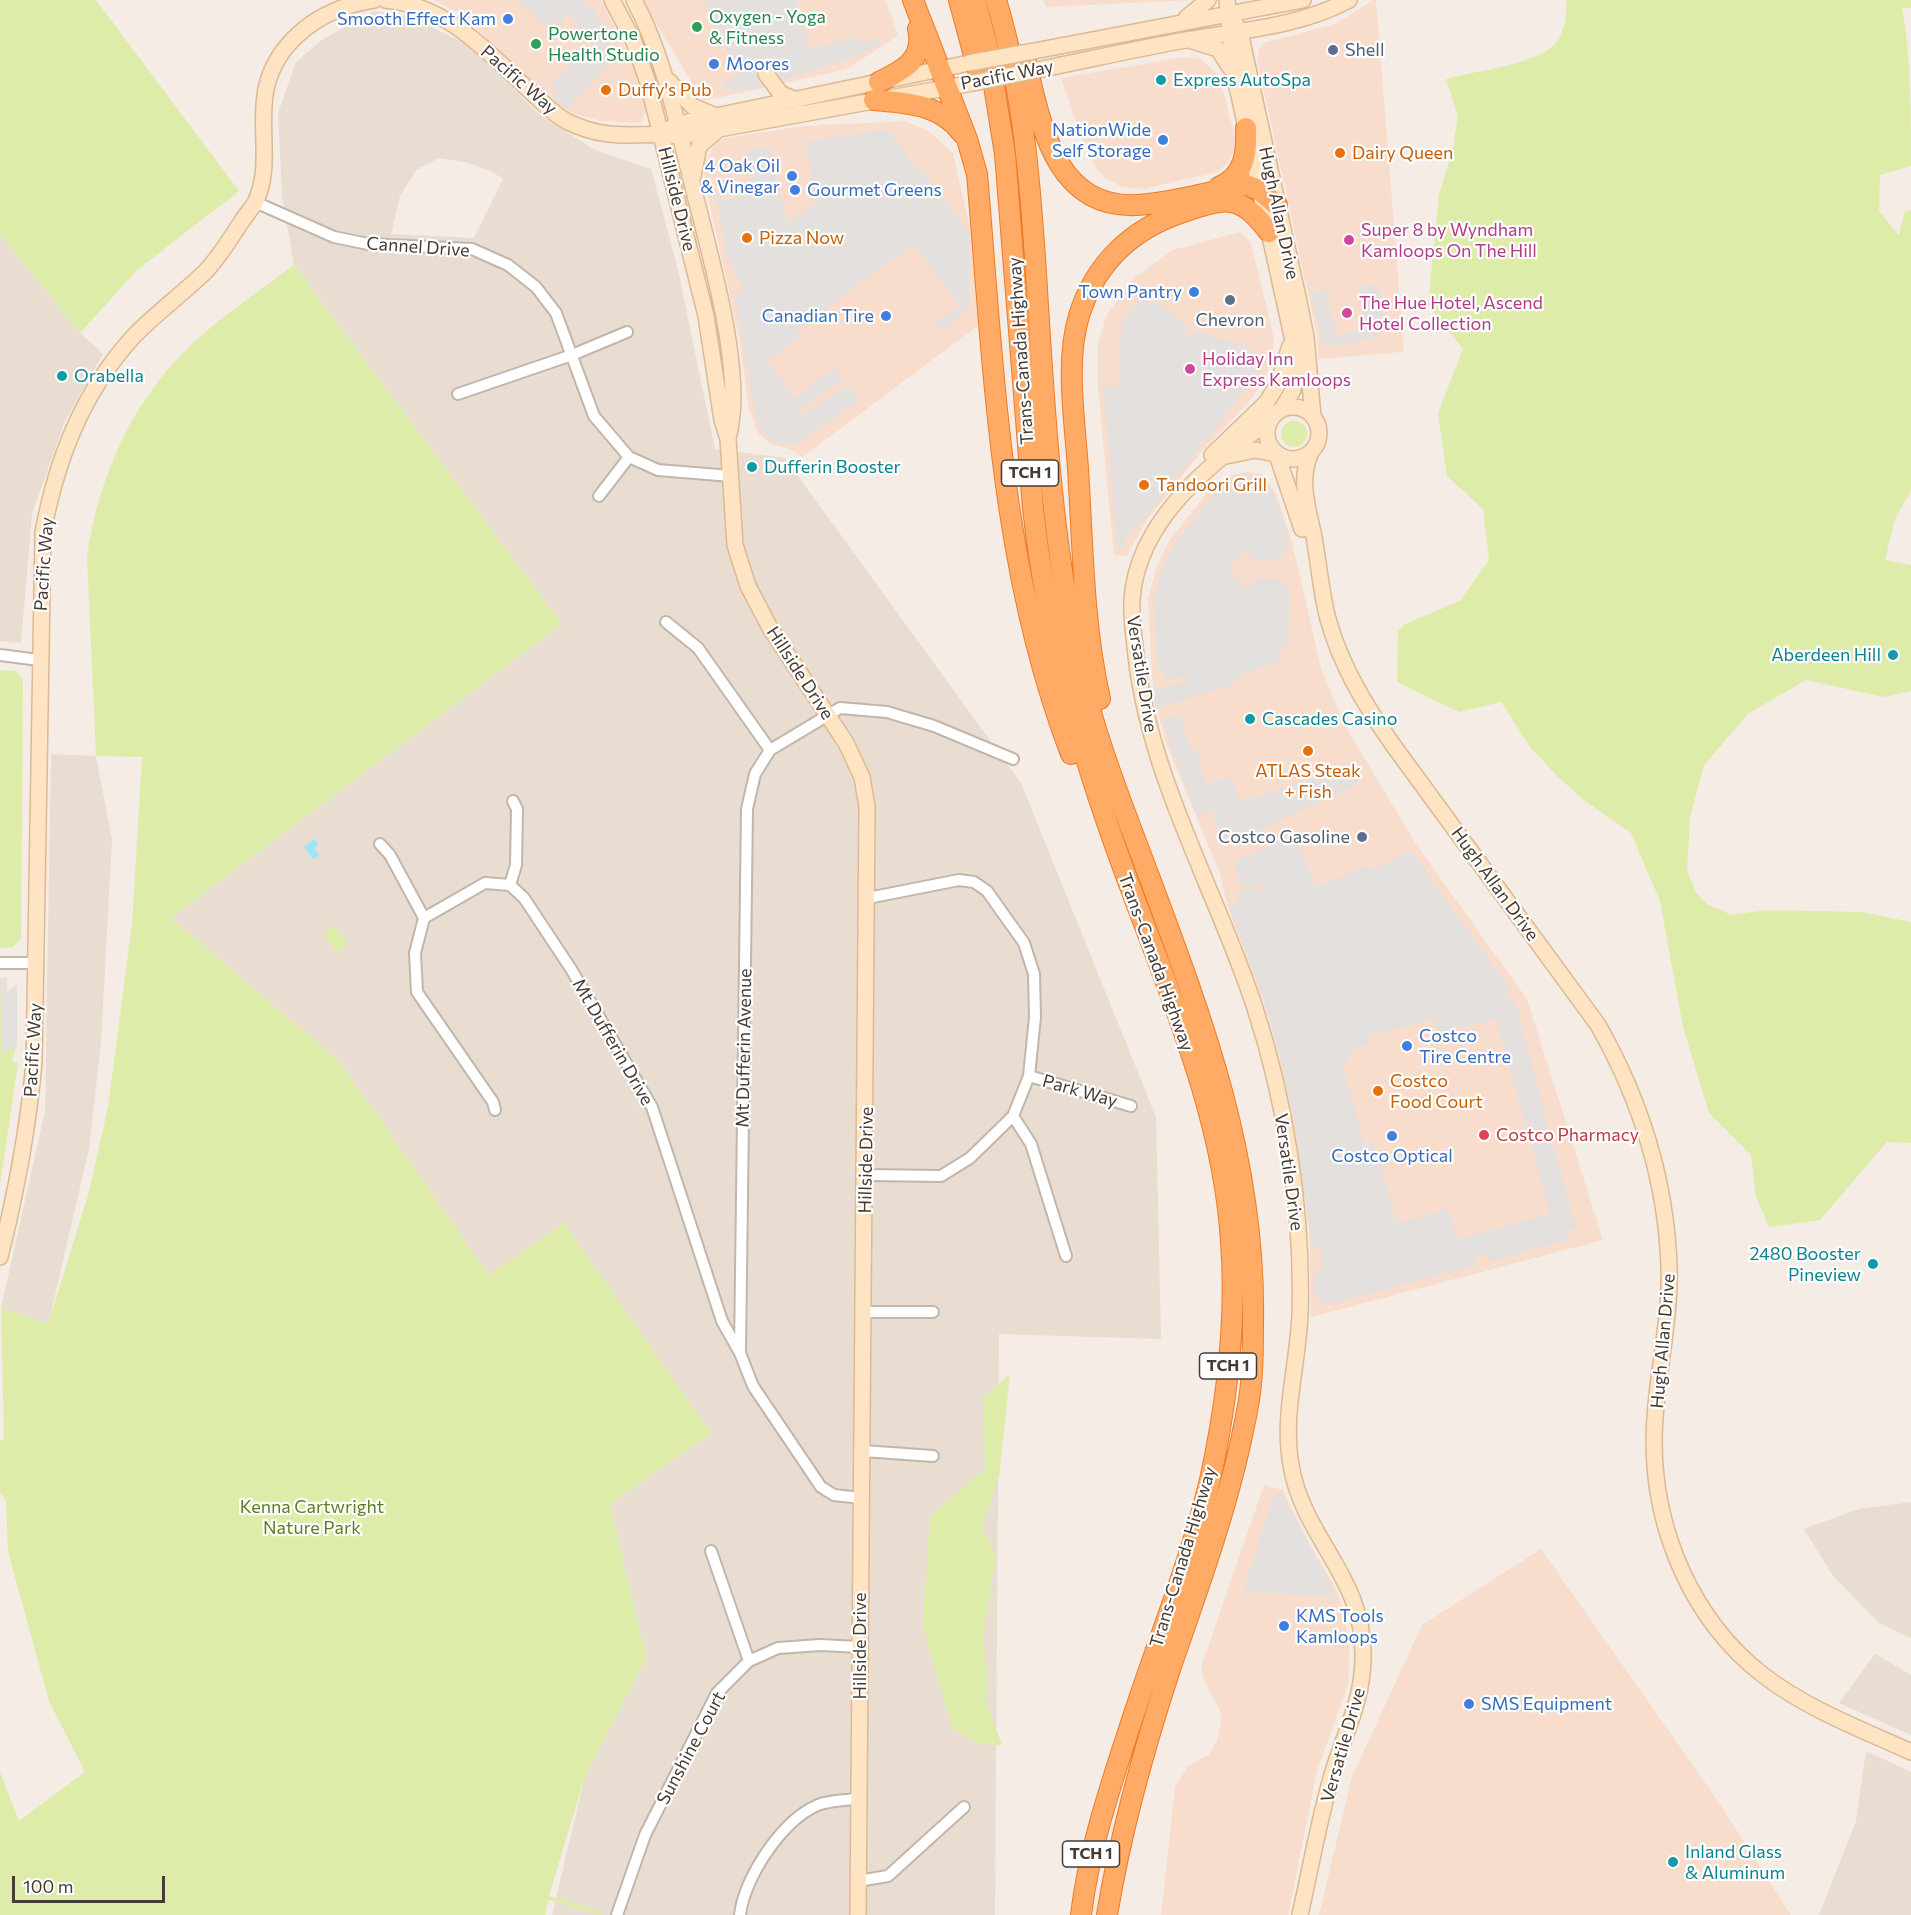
<!DOCTYPE html>
<style>
body{margin:0}
#map{position:relative;width:1911px;height:1915px;overflow:hidden;background:#f4ece5;font-family:Commissioner,sans-serif}
canvas{display:block}
.scale{position:absolute;left:12px;top:1876px;width:153px;height:27px;box-sizing:border-box;border:3px solid #473b34;border-top:0;padding-left:8px;font-size:18px;line-height:21px;white-space:nowrap;color:#473b34;-webkit-text-stroke:4px #fff;paint-order:stroke}
</style>
<div id="map">
<canvas width="1911" height="1915"></canvas>
<div class="scale">100 m</div>
</div>
<script>
const ctx = document.querySelector('canvas').getContext('2d');
ctx.lineJoin = 'round';
function paint(path, color) {
  ctx.fillStyle = color;
  ctx.fill(path, 'evenodd');
}
function stroke(path, color, width, dash) {
  ctx.strokeStyle = color;
  ctx.lineWidth = width;
  ctx.lineCap = dash ? 'butt' : 'round';
  ctx.setLineDash(dash || []);
  ctx.stroke(path);
}
function label(font, color, halo, rows, align = 'center') {
  ctx.font = font + ' Commissioner,sans-serif';
  ctx.lineWidth = 4.5;
  ctx.setLineDash([]);
  ctx.textBaseline = 'middle';
  ctx.strokeStyle = halo;
  ctx.fillStyle = color;
  for (const [text, x, y, turn = 0] of rows) {
    ctx.save();
    ctx.translate(x, y);
    ctx.rotate((+turn || 0) * Math.PI / 180);
    ctx.textAlign = isNaN(turn) ? turn : align;
    if (halo) ctx.strokeText(text, 0, 0);
    ctx.fillText(text, 0, 0);
    ctx.restore();
  }
}
const residential = new Path2D(`
 M 374,11 L 411,17 L 470,46 L 540,115 L 595,150 L 651,169 L 678,270 L 715,449 L 785,458 L 1021,783 L 1156,1117 L 1161,1339 L 999,1334 L 995,1915 L 552,1915 L 585,1776 L 646,1658 L 610,1504 L 710,1434 L 564,1223 L 489,1276 L 340,1062 L 171,918 L 562,624 L 294,265 L 282,195 L 278,113 L 296,62 L 323,39 ZM 439,158 L 469,163 L 491,171 L 503,179 L 474,238 L 391,234 L 400,196 L 416,170 Z
 M 0,234 L 80,333 L 103,354 L 65,421 L 32,514 L 21,643 L 0,641 Z
 M 51,754 L 96,756 L 112,840 L 101,1043 L 89,1149 L 48,1325 L 1,1308 L 45,1111 Z
 M 1911,1502 L 1911,1638 L 1879,1623 L 1833,1576 L 1804,1529 L 1859,1509 Z
 M 1875,1654 L 1911,1675 L 1911,1735 L 1839,1703 Z
 M 1866,1751 L 1911,1772 L 1911,1915 L 1819,1915 L 1856,1821 Z`);
const commercial = new Path2D(`
 M 433,0 L 601,0 L 635,67 L 646,112 L 641,123 L 601,121 L 572,113 L 557,104 L 460,13 Z
 M 642,0 L 886,0 L 898,36 L 847,69 L 703,101 Z
 M 1043,0 L 1196,0 L 1046,7 Z
 M 1373,0 L 1376,0 L 1404,352 L 1318,359 L 1317,335 L 1257,59 L 1259,49 L 1264,43 L 1335,24 Z
 M 1184,57 L 1199,58 L 1219,75 L 1235,137 L 1233,154 L 1228,163 L 1216,172 L 1144,189 L 1122,187 L 1105,178 L 1095,166 L 1083,143 L 1061,78 Z
 M 905,121 L 928,131 L 953,153 L 973,241 L 978,326 L 802,457 L 790,449 L 772,445 L 758,433 L 749,410 L 740,342 L 705,183 L 704,165 L 716,142 L 725,138 L 803,126 Z
 M 1240,232 L 1251,243 L 1274,338 L 1273,356 L 1265,379 L 1250,401 L 1202,451 L 1147,520 L 1127,556 L 1114,555 L 1098,387 L 1098,344 L 1107,314 L 1135,277 L 1173,250 Z
 M 1245,472 L 1262,474 L 1276,494 L 1292,542 L 1321,668 L 1345,726 L 1418,847 L 1527,999 L 1603,1240 L 1311,1317 L 1309,1230 L 1292,1115 L 1278,1053 L 1263,1001 L 1228,908 L 1220,874 L 1167,745 L 1159,718 L 1152,676 L 1148,599 L 1157,565 L 1169,541 L 1207,493 L 1229,476 Z
 M 1264,1485 L 1283,1490 L 1306,1538 L 1334,1585 L 1341,1602 L 1350,1644 L 1348,1685 L 1317,1771 L 1288,1915 L 1161,1915 L 1175,1787 L 1187,1767 L 1209,1754 L 1217,1741 L 1221,1722 L 1221,1712 L 1205,1682 L 1201,1667 Z
 M 1541,1549 L 1718,1801 L 1791,1915 L 1319,1915 L 1352,1777 L 1422,1625 Z`);
const green = new Path2D(`
 M 0,0 L 96,0 L 239,191 L 137,270 L 80,333 L 0,234 Z
 M 1566,0 L 1911,0 L 1911,8 L 1902,8 C 1911,53 1911,117 1911,166 L 1880,175 L 1879,211 L 1899,236 L 1904,213 L 1911,210 L 1911,491 L 1895,519 L 1885,560 L 1911,565 L 1911,691 L 1884,697 L 1806,680 L 1749,713 L 1704,765 L 1690,817 L 1687,871 L 1696,892 L 1708,905 L 1732,915 L 1766,910 L 1862,912 L 1911,922 L 1911,1143 L 1887,1142 L 1820,1220 L 1769,1227 L 1756,1197 L 1751,1155 L 1709,1113 L 1683,1027 L 1660,901 L 1631,833 L 1585,801 L 1559,778 L 1531,748 L 1501,702 L 1459,712 L 1397,682 L 1398,631 L 1403,625 L 1460,601 L 1489,560 L 1483,509 L 1447,476 L 1438,413 L 1463,349 L 1428,305 L 1439,195 L 1453,148 L 1458,116 L 1446,79 C 1474,71 1535,65 1555,44 C 1565,32 1567,14 1566,0 Z
 M 294,265 L 562,624 L 171,918 L 339,1061 L 489,1275 L 564,1223 L 711,1433 L 610,1504 L 646,1658 L 585,1776 L 549,1896 L 603,1912 L 602,1915 L 548,1900 L 545,1915 L 0,1915 L 0,1772 L 19,1821 L 85,1772 L 49,1701 L 8,1552 L 6,1501 L 0,1492 L 0,1441 L 4,1438 L 1,1308 L 48,1324 L 89,1192 L 108,1107 L 132,924 L 142,757 L 96,756 L 87,556 C 99,474 134,397 196,340 C 227,313 261,289 294,265 Z
 M1281 434a13 13 0 1 1 26 0a13 13 0 1 1-26 0Z
 M 0,670 L 16,671 L 23,679 L 21,939 L 13,947 L 0,948 Z
 M 335,925 L 348,944 L 336,953 L 323,933 Z
 M 0,978 L 7,978 L 7,992 L 17,985 L 17,1046 L 12,1060 L 18,1063 L 0,1185 Z
 M 1010,1374 L 999,1477 L 981,1528 L 996,1554 L 983,1639 L 987,1669 L 986,1702 L 1002,1745 L 980,1744 L 952,1729 L 923,1625 L 930,1517 L 985,1469 L 984,1398 Z`);
const parking = new Path2D(`
 M 518,0 L 587,0 L 582,5 L 584,6 L 590,3 L 603,23 L 591,33 L 590,37 L 567,13 L 563,15 L 566,19 L 559,27 L 553,21 L 546,26 Z
 M 705,0 L 796,0 L 810,49 L 859,36 L 861,45 L 880,38 L 881,44 L 858,56 L 758,89 L 725,91 L 724,82 L 739,74 L 711,19 Z
 M 603,33 L 616,55 L 568,109 L 552,97 L 556,91 L 550,86 Z
 M 881,130 L 891,132 L 918,171 L 922,170 L 969,233 L 969,308 L 941,332 L 935,324 L 960,305 L 913,244 L 798,330 L 801,336 L 768,361 L 795,398 L 835,368 L 843,379 L 799,411 L 800,415 L 849,386 L 860,400 L 802,441 L 792,445 L 777,443 L 762,432 L 754,409 L 735,296 L 740,293 L 741,284 L 726,252 L 719,208 L 713,193 L 720,191 L 723,200 L 752,194 L 743,153 L 753,149 L 771,148 L 787,223 L 817,202 L 805,142 Z
 M 1379,283 L 1384,311 L 1379,337 L 1324,348 L 1311,293 L 1331,289 L 1332,293 L 1327,294 L 1337,335 L 1361,329 L 1364,312 L 1359,287 Z
 M 1143,296 L 1150,305 L 1155,300 L 1190,329 L 1186,335 L 1190,338 L 1193,331 L 1252,348 L 1250,356 L 1263,364 L 1205,444 L 1197,439 L 1201,446 L 1141,524 L 1124,539 L 1124,548 L 1117,546 L 1103,385 L 1119,387 L 1121,326 L 1128,312 Z
 M 1247,475 L 1263,477 L 1274,495 L 1287,531 L 1288,545 L 1286,553 L 1281,555 L 1280,559 L 1251,561 L 1251,553 L 1241,552 L 1240,560 L 1232,561 L 1233,577 L 1241,578 L 1240,587 L 1251,586 L 1252,579 L 1283,579 L 1283,586 L 1290,587 L 1289,643 L 1283,644 L 1279,662 L 1245,673 L 1229,686 L 1161,707 L 1156,712 L 1151,685 L 1159,688 L 1187,681 L 1185,670 L 1184,677 L 1164,679 L 1164,670 L 1157,670 L 1154,598 L 1161,569 L 1174,545 L 1214,495 L 1231,479 Z
 M 1179,713 L 1192,752 L 1198,750 L 1202,762 L 1199,764 L 1206,784 L 1231,776 L 1240,802 L 1333,771 L 1349,762 L 1359,784 L 1232,843 L 1228,835 L 1222,838 L 1212,815 L 1219,813 L 1218,809 L 1202,815 L 1198,820 L 1190,796 L 1193,787 L 1186,788 L 1162,722 Z
 M 1294,836 L 1317,887 L 1366,866 L 1373,869 L 1387,864 L 1411,850 L 1511,991 L 1504,999 L 1514,998 L 1576,1228 L 1568,1230 L 1570,1239 L 1490,1262 L 1487,1254 L 1475,1257 L 1476,1266 L 1326,1305 L 1322,1298 L 1314,1297 L 1313,1276 L 1322,1272 L 1321,1248 L 1312,1246 L 1293,1115 L 1279,1052 L 1264,1000 L 1229,907 L 1238,904 L 1234,894 L 1255,885 L 1258,893 L 1265,889 L 1257,882 L 1243,888 L 1233,862 ZM 1433,1019 L 1438,1034 L 1496,1019 L 1550,1214 L 1458,1239 L 1449,1209 L 1397,1223 L 1374,1142 L 1365,1144 L 1343,1067 L 1355,1047 L 1371,1043 L 1369,1036 Z
 M 0,978 L 7,978 L 7,992 L 17,985 L 17,1046 L 2,1054 Z
 M 1274,1494 L 1283,1495 L 1331,1586 L 1334,1597 L 1243,1592 Z`);
const water = new Path2D(`
 M 315,839 L 318,844 L 314,848 L 319,855 L 313,859 L 304,847 Z`);
const street = new Path2D(`
 M 255,202 L 334,237 L 368,244 L 472,249 L 508,265 L 536,287 L 556,313 L 594,416 L 629,457 L 658,470 L 731,476
 M 458,394 L 572,355 L 627,332
 M 599,496 L 629,457
 M 666,622 L 698,648 L 770,750
 M 0,655 L 39,660
 M 380,844 L 390,855 L 424,918
 M 510,885 L 516,865 L 517,809 L 513,801
 M 0,963 L 37,963
 M 1029,1076 L 1131,1106
 M 495,1110 L 493,1102 L 417,992 L 415,953 L 424,918 L 485,883 L 510,885 L 524,898 L 571,969 L 652,1107 L 722,1321 L 740,1353 L 753,1386 L 821,1487 L 834,1495 L 861,1498
 M 1013,1116 L 1031,1144 L 1066,1256
 M 866,1175 L 941,1176 L 970,1158 L 1013,1116 L 1029,1076 L 1035,1017 L 1034,974 L 1024,943 L 987,891 L 974,882 L 959,880 L 868,898
 M 864,1312 L 933,1312
 M 740,1351 L 747,809 L 755,774 L 770,750 L 840,708 L 887,712 L 934,726 L 1013,759
 M 863,1451 L 933,1456
 M 711,1551 L 749,1661
 M 858,1881 L 888,1876 L 964,1807
 M 617,1915 L 645,1835 L 717,1693 L 749,1661 L 778,1648 L 820,1645 L 860,1647
 M 740,1915 C 744,1878 782,1820 818,1805 C 830,1800 846,1801 859,1798`);
const secondary = new Path2D(`
 M 385,0 C 447,5 486,51 529,90 C 541,101 554,115 568,122 C 613,143 636,131 680,136 L 973,83
 M 612,0 L 634,42 L 648,83 L 706,316 L 722,420 L 728,439 L 735,545 L 748,586 L 770,628 L 846,743 L 862,777 L 867,807 L 858,1915
 M 634,0 C 666,60 677,126 694,191 C 710,256 746,375 728,438
 M 1227,0 L 1234,73 L 1296,354 L 1293,390 L 1282,409
 M 1231,16 L 1240,32 L 1299,302 L 1306,337 L 1313,417
 M 1186,18 L 1208,0
 M 1192,41 L 1218,49 L 1231,69
 M 1034,51 L 1303,0
 M 1037,70 C 1087,60 1136,49 1186,40 C 1242,30 1298,27 1349,0
 M 766,74 L 781,94 L 797,100
 M 669,81 L 692,106 L 716,116
 M 669,129 L 678,124 L 969,63
 M 693,176 L 699,146 L 719,129
 M1267 433a26 26 0 1 1 52 0a26 26 0 1 1-52 0Z
 M 1269,421 C 1210,464 1137,520 1132,600 C 1131,618 1134,637 1136,656 C 1150,779 1215,888 1254,1005 C 1286,1103 1303,1210 1300,1314 C 1298,1365 1282,1415 1291,1465 C 1303,1539 1365,1576 1363,1658 C 1363,1703 1341,1740 1330,1782 C 1318,1825 1310,1871 1300,1915
 M 1311,452 C 1298,479 1308,509 1314,537 C 1319,565 1321,592 1328,619 C 1341,666 1365,705 1393,745 L 1598,1025 C 1640,1099 1666,1180 1669,1266 C 1671,1325 1654,1383 1654,1441 C 1654,1530 1692,1620 1763,1675 C 1807,1709 1861,1729 1911,1752
 M 1212,455 L 1266,403 L 1278,384 L 1290,346
 M 1277,455 L 1302,529
 M 1226,456 L 1255,450 L 1276,454
 M 0,1257 C 16,1193 28,1129 34,1063 L 43,532 C 57,459 82,393 133,337 C 155,314 181,295 204,273 C 219,258 230,239 242,221 C 246,215 251,209 255,203 C 279,154 243,98 287,46 C 310,19 340,5 374,0`);
const highway = new Path2D(`
 M 913,0 L 967,139 L 977,174 C 994,370 1000,569 1071,754
 M 959,0 L 980,78
 M 975,0 L 988,49 L 1005,154 L 1033,508 C 1046,631 1079,747 1121,862 C 1165,984 1223,1110 1231,1241 C 1237,1321 1227,1402 1210,1480 C 1191,1560 1158,1640 1133,1717 C 1112,1782 1089,1847 1081,1915
 M 996,0 C 1023,89 1030,181 1036,273 C 1044,405 1051,537 1079,666 C 1094,734 1120,799 1144,863 C 1201,1015 1256,1157 1253,1322 C 1253,1350 1253,1383 1247,1411 C 1231,1498 1200,1583 1171,1666 C 1144,1748 1121,1830 1107,1915
 M 1024,55 C 1040,118 1052,209 1137,205 C 1174,203 1211,191 1246,185 L 1259,190 L 1277,205
 M 879,82 C 904,70 925,59 918,29
 M 874,100 C 908,103 940,104 962,133
 M 1219,187 C 1245,176 1247,153 1246,128
 M 1100,699 C 1083,624 1083,546 1078,469 C 1075,422 1065,361 1079,316 C 1095,263 1132,229 1183,212 C 1227,197 1240,194 1269,232`);
const secondaryBridge = new Path2D(`
 M 969,63 L 1034,51
 M 973,83 L 1037,70`);
const markers = [
 [508,19,6,"#3f7fe0"],
 [697,27,6,"#2e9e5b"],
 [536,44,6,"#2e9e5b"],
 [1333,50,6,"#5c6f8a"],
 [714,64,6,"#3f7fe0"],
 [1161,80,6,"#0f9aa8"],
 [606,90,6,"#e8710a"],
 [1163,140,6,"#3f7fe0"],
 [1340,153,6,"#e8710a"],
 [792,176,6,"#3f7fe0"],
 [795,190,6,"#3f7fe0"],
 [747,238,6,"#e8710a"],
 [1349,240,6,"#d1479c"],
 [1194,292,6,"#3f7fe0"],
 [1230,300,6,"#5c6f8a"],
 [1347,313,6,"#d1479c"],
 [886,316,6,"#3f7fe0"],
 [1190,369,6,"#d1479c"],
 [62,376,6,"#0f9aa8"],
 [752,467,6,"#0f9aa8"],
 [1144,485,6,"#e8710a"],
 [1893,655,6,"#0f9aa8"],
 [1250,719,6,"#0f9aa8"],
 [1308,751,6,"#e8710a"],
 [1362,837,6,"#5c6f8a"],
 [1407,1046,6,"#3f7fe0"],
 [1378,1091,6,"#e8710a"],
 [1484,1135,6,"#e0444e"],
 [1392,1136,6,"#3f7fe0"],
 [1873,1264,6,"#0f9aa8"],
 [1284,1626,6,"#3f7fe0"],
 [1469,1704,6,"#3f7fe0"],
 [1673,1862,6,"#0f9aa8"]
];
const shields = [
 [1030,473,57],
 [1228,1366,57],
 [1091,1854,57]
];
const shieldNames = [
 ["TCH 1",1030,473],
 ["TCH 1",1228,1366],
 ["TCH 1",1091,1854]
];
const leisureNames = [
 ["Oxygen - Yoga",709,17],
 ["& Fitness",709,38],
 ["Powertone",548,34],
 ["Health Studio",548,55]
];
const shopNames = [
 ["Smooth Effect Kam",496,19],
 ["Moores",726,64,"left"],
 ["NationWide",1151,130],
 ["Self Storage",1151,151],
 ["4 Oak Oil",780,166],
 ["& Vinegar",780,187],
 ["Gourmet Greens",807,190,"left"],
 ["Town Pantry",1182,292],
 ["Canadian Tire",874,316],
 ["Costco",1419,1036,"left"],
 ["Tire Centre",1419,1057,"left"],
 ["Costco Optical",1392,1156,"center"],
 ["KMS Tools",1296,1616,"left"],
 ["Kamloops",1296,1637,"left"],
 ["SMS Equipment",1481,1704,"left"]
];
const serviceNames = [
 ["Shell",1345,50],
 ["Chevron",1230,320,"center"],
 ["Costco Gasoline",1350,837,"right"]
];
const streetNames = [
 ["Pacific Way",1007,75,-11],
 ["Pacific Way",519,80,41],
 ["Hillside Drive",677,199,76],
 ["Hugh Allan Drive",1279,213,78],
 ["Cannel Drive",418,247,4],
 ["Trans-Canada Highway",1021,351,-94],
 ["Pacific Way",44,564,-86],
 ["Hillside Drive",800,673,57],
 ["Versatile Drive",1142,674,81],
 ["Hugh Allan Drive",1495,884,54],
 ["Trans-Canada Highway",1156,962,70],
 ["Mt Dufferin Drive",613,1042,60],
 ["Mt Dufferin Avenue",744,1048,-89],
 ["Pacific Way",33,1050,-87],
 ["Park Way",1080,1091,16],
 ["Hillside Drive",866,1160,-89],
 ["Versatile Drive",1289,1172,82],
 ["Hugh Allan Drive",1663,1341,-85],
 ["Trans-Canada Highway",1183,1557,-73],
 ["Hillside Drive",860,1646,-90],
 ["Versatile Drive",1343,1745,-74],
 ["Sunshine Court",691,1748,-62]
];
const cultureNames = [
 ["Express AutoSpa",1173,80],
 ["Orabella",74,376],
 ["Dufferin Booster",764,467],
 ["Aberdeen Hill",1881,655,"right"],
 ["Cascades Casino",1262,719],
 ["2480 Booster",1861,1254,"right"],
 ["Pineview",1861,1275,"right"],
 ["Inland Glass",1685,1852],
 ["& Aluminum",1685,1873]
];
const foodNames = [
 ["Duffy's Pub",618,90],
 ["Dairy Queen",1352,153],
 ["Pizza Now",759,238],
 ["Tandoori Grill",1156,485],
 ["ATLAS Steak",1308,771,"center"],
 ["+ Fish",1308,792,"center"],
 ["Costco",1390,1081],
 ["Food Court",1390,1102]
];
const hotelNames = [
 ["Super 8 by Wyndham",1361,230],
 ["Kamloops On The Hill",1361,251],
 ["The Hue Hotel, Ascend",1359,303],
 ["Hotel Collection",1359,324],
 ["Holiday Inn",1202,359],
 ["Express Kamloops",1202,380]
];
const healthNames = [
 ["Costco Pharmacy",1496,1135]
];
const parkNames = [
 ["Kenna Cartwright",312,1507],
 ["Nature Park",312,1528]
];
paint(residential, '#e9ddd2');
paint(commercial, '#f8ddcd');
paint(green, '#ddeda9');
paint(parking, '#e4e0dd');
paint(water, '#9ae5f7');
stroke(street, '#c3b5a9', 14);
stroke(secondary, '#dcb992', 18);
stroke(highway, '#ed7a26', 22);
stroke(street, '#fff', 10);
stroke(secondary, '#ffe4c4', 15);
stroke(highway, '#ffab65', 20);
stroke(secondaryBridge, '#dcb992', 18, []);
stroke(secondaryBridge, '#ffe4c4', 15);
for (const [x, y, r, color] of markers) {
  const dot = new Path2D();
  dot.arc(x, y, r, 0, 2 * Math.PI);
  ctx.fillStyle = color;
  ctx.fill(dot);
  stroke(dot, '#fff', 2);
}
for (const [x, y, w] of shields) {
  const box = new Path2D();
  box.roundRect(x - w / 2, y - 13, w, 26, 4.5);
  ctx.fillStyle = '#fff';
  ctx.fill(box);
  stroke(box, '#473b34', 1.5);
}
label('bold 16px', '#473b34', null, shieldNames);
label('18px', '#27864d', '#fff', leisureNames, 'left');
label('18px', '#366cbe', '#fff', shopNames, 'right');
label('18px', '#4e5e75', '#fff', serviceNames, 'left');
label('18px', '#473b34', '#fff', streetNames);
label('18px', '#0d838f', '#fff', cultureNames, 'left');
label('18px', '#c56008', '#fff', foodNames, 'left');
label('18px', '#b23c85', '#fff', hotelNames, 'left');
label('18px', '#be3a42', '#fff', healthNames, 'left');
label('18px', '#587f21', '#fff', parkNames);
</script>
